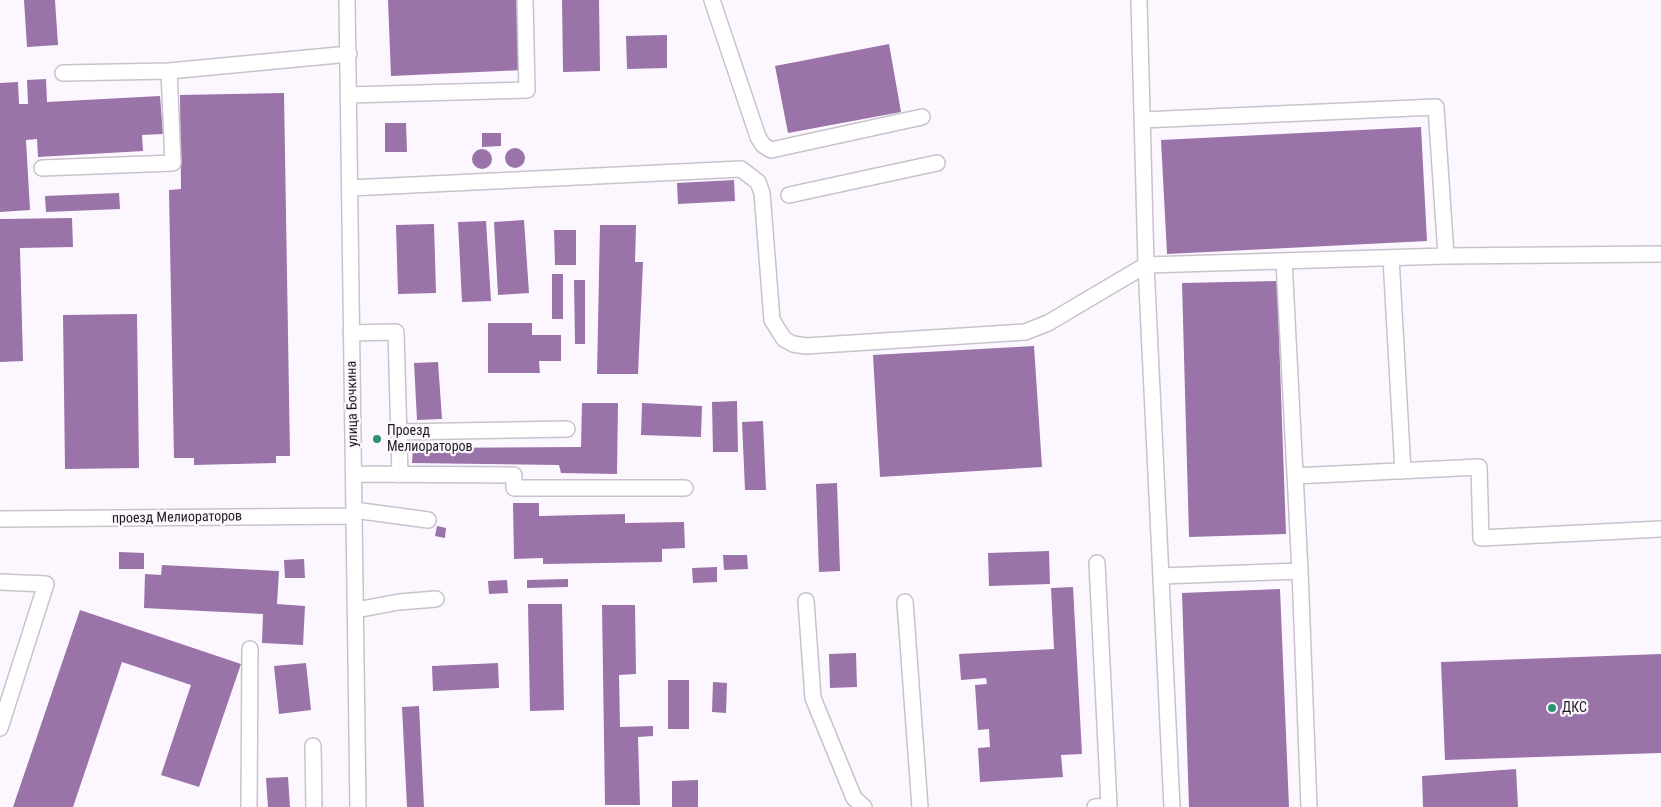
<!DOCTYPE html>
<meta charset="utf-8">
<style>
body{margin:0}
canvas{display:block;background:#fcf7ff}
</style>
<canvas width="1661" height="807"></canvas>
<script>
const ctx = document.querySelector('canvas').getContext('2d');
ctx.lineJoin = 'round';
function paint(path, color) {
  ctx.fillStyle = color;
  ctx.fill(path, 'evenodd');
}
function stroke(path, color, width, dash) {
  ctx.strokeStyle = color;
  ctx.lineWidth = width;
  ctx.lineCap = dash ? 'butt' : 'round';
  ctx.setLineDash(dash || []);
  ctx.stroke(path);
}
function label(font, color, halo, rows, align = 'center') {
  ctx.font = font + ' "Roboto Condensed",sans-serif';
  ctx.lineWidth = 4.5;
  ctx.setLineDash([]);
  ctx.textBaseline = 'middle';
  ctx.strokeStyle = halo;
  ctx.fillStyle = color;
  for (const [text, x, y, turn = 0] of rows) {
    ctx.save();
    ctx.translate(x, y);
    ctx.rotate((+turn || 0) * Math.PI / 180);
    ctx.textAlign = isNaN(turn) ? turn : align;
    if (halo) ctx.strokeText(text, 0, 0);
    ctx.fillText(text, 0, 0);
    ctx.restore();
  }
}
const building = new Path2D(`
 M 24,0 L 55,0 L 58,45 L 27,47 Z
 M 388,0 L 521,0 L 523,70 L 391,76 Z
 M 562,0 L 599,0 L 600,71 L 563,72 Z
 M 667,35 L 667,68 L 627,69 L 626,36 Z
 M 889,44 L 901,112 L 788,133 L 775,66 Z
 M 46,79 L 47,102 L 160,96 L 163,134 L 142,135 L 143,151 L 38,157 L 37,139 L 26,140 L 30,210 L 0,212 L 0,83 L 18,82 L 19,104 L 28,104 L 27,80 Z
 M 284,93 L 290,456 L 276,456 L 276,463 L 194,465 L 194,458 L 174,458 L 169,190 L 181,189 L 180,95 Z
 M 385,123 L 406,123 L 407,152 L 385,152 Z
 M 1421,127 L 1427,241 L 1167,254 L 1161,140 Z
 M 482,133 L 501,133 L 501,146 L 482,147 Z
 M505 158a10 10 0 1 1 20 0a10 10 0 1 1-20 0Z
 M472 159a10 10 0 1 1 20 0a10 10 0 1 1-20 0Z
 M 734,180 L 735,201 L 678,204 L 677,183 Z
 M 119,193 L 120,209 L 46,212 L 45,196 Z
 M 72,218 L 73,247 L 20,248 L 23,361 L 0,362 L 0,219 Z
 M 524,220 L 529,293 L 498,295 L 494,222 Z
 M 486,221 L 491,301 L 462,302 L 458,222 Z
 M 434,224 L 436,293 L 398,294 L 396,225 Z
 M 600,225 L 636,225 L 635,262 L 643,262 L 638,374 L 597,374 Z
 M 554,230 L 576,230 L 576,265 L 555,265 Z
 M 552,274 L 563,274 L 563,319 L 552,319 Z
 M 574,280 L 585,280 L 585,344 L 575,344 Z
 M 1277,281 L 1286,534 L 1189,537 L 1182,283 Z
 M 137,314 L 139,468 L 65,469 L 63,315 Z
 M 488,323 L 532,323 L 532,335 L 561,335 L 561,361 L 539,361 L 540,373 L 488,373 Z
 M 1034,346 L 1042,467 L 880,477 L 873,355 Z
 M 438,362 L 442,419 L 417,420 L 414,363 Z
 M 737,401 L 738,452 L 713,452 L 712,402 Z
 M 582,403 L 618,403 L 617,474 L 561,473 L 559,465 L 412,463 L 413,448 L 581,447 Z
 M 642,403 L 702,406 L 701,437 L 641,435 Z
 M 763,421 L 766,490 L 745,490 L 742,422 Z
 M 837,483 L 840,571 L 819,572 L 816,484 Z
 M 513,503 L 539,503 L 539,516 L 625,514 L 625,523 L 684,522 L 685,548 L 662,549 L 662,562 L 543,564 L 543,558 L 514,559 Z
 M 437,526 L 446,528 L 445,538 L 435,536 Z
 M 1049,551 L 1050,584 L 989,586 L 988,553 Z
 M 119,552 L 144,553 L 144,569 L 119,569 Z
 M 723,555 L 747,555 L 748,569 L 724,570 Z
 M 304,559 L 305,578 L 285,578 L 284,560 Z
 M 162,565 L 279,571 L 277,604 L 305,606 L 303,645 L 262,643 L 263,614 L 144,608 L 145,574 L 161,575 Z
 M 717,567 L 717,582 L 693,583 L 692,568 Z
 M 568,579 L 568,587 L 527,588 L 527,580 Z
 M 507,580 L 508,593 L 489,594 L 488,581 Z
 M 1073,587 L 1082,754 L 1061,755 L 1063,777 L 980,782 L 978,748 L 990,747 L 989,729 L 978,730 L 975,685 L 987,684 L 986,678 L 961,680 L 959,654 L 1054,649 L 1051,588 Z
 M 1280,589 L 1289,807 L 1189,807 L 1182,593 Z
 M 528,604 L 562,604 L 564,710 L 530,711 Z
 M 602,605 L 635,605 L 636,674 L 619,675 L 620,727 L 653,726 L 653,736 L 638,737 L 640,805 L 605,805 Z
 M 80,610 L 241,664 L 199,787 L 161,775 L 191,685 L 122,662 L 73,807 L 13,807 Z
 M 856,653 L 857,687 L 830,688 L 829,654 Z
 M 1661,654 L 1661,753 L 1445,760 L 1441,662 Z
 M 306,663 L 311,710 L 279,714 L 274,666 Z
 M 498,663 L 499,688 L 433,691 L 432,666 Z
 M 668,680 L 689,680 L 689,729 L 668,729 Z
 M 713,682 L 727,683 L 726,713 L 712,712 Z
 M 419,706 L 424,807 L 407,807 L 402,707 Z
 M 1516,769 L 1518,807 L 1423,807 L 1422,776 Z
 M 288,777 L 290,807 L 268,807 L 266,778 Z
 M 698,780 L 698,807 L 672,807 L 672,781 Z`);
const minor = new Path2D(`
 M 347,0 L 358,807
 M 712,0 L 758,137 L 763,145 L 771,150 L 922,117
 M 1139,0 L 1146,265 L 1172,807
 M 63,73 L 169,71 L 349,54
 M 349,95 L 527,90 L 525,0
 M 1142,120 L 1436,107 L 1446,256
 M 42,168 L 173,163 L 169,71
 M 350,188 L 741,169 L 758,182 L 762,193 L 772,320 L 784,339 L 793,344 L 806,346 L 1025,332 L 1048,323 L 1146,265 L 1446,256 L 1661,254
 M 789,195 L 937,163
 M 1391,258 L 1403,471
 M 351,333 L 396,332 L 400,475
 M 399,432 L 567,429
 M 354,474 L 514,475 L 514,488 L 685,488
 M 1295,476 L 1479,467 L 1481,538 L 1661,529
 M 354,510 L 428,520
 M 0,519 L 354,516
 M 1300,571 L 1309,807
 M 1161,576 L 1300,571 L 1284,261
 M 0,582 L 46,584 L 0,728
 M 806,601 L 813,698 L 854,798 L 864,807
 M 905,602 L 920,807
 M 356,610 L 399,602 L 436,599
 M 313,746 L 314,807
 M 249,807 L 250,649
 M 1095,807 L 1109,806 L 1097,563`);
const markers = [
 [377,439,5,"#2b9371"],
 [1552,708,5,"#2b9371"]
];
const streetNames = [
 ["улица Бочкина",353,404,-91],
 ["проезд Мелиораторов",177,518,-1]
];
const poiNames = [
 ["Проезд",387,431],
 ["Мелиораторов",387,447],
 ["ДКС",1562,708]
];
paint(building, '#9a73a9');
stroke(minor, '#c9c2cc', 18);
stroke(minor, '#fff', 15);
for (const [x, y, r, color] of markers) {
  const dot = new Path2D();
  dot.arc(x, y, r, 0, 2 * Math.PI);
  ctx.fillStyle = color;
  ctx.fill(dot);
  stroke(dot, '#fcf7ff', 2);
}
label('14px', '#1d1b1e', '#fcf7ff', streetNames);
label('14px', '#1d1b1e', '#fcf7ff', poiNames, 'left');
</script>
